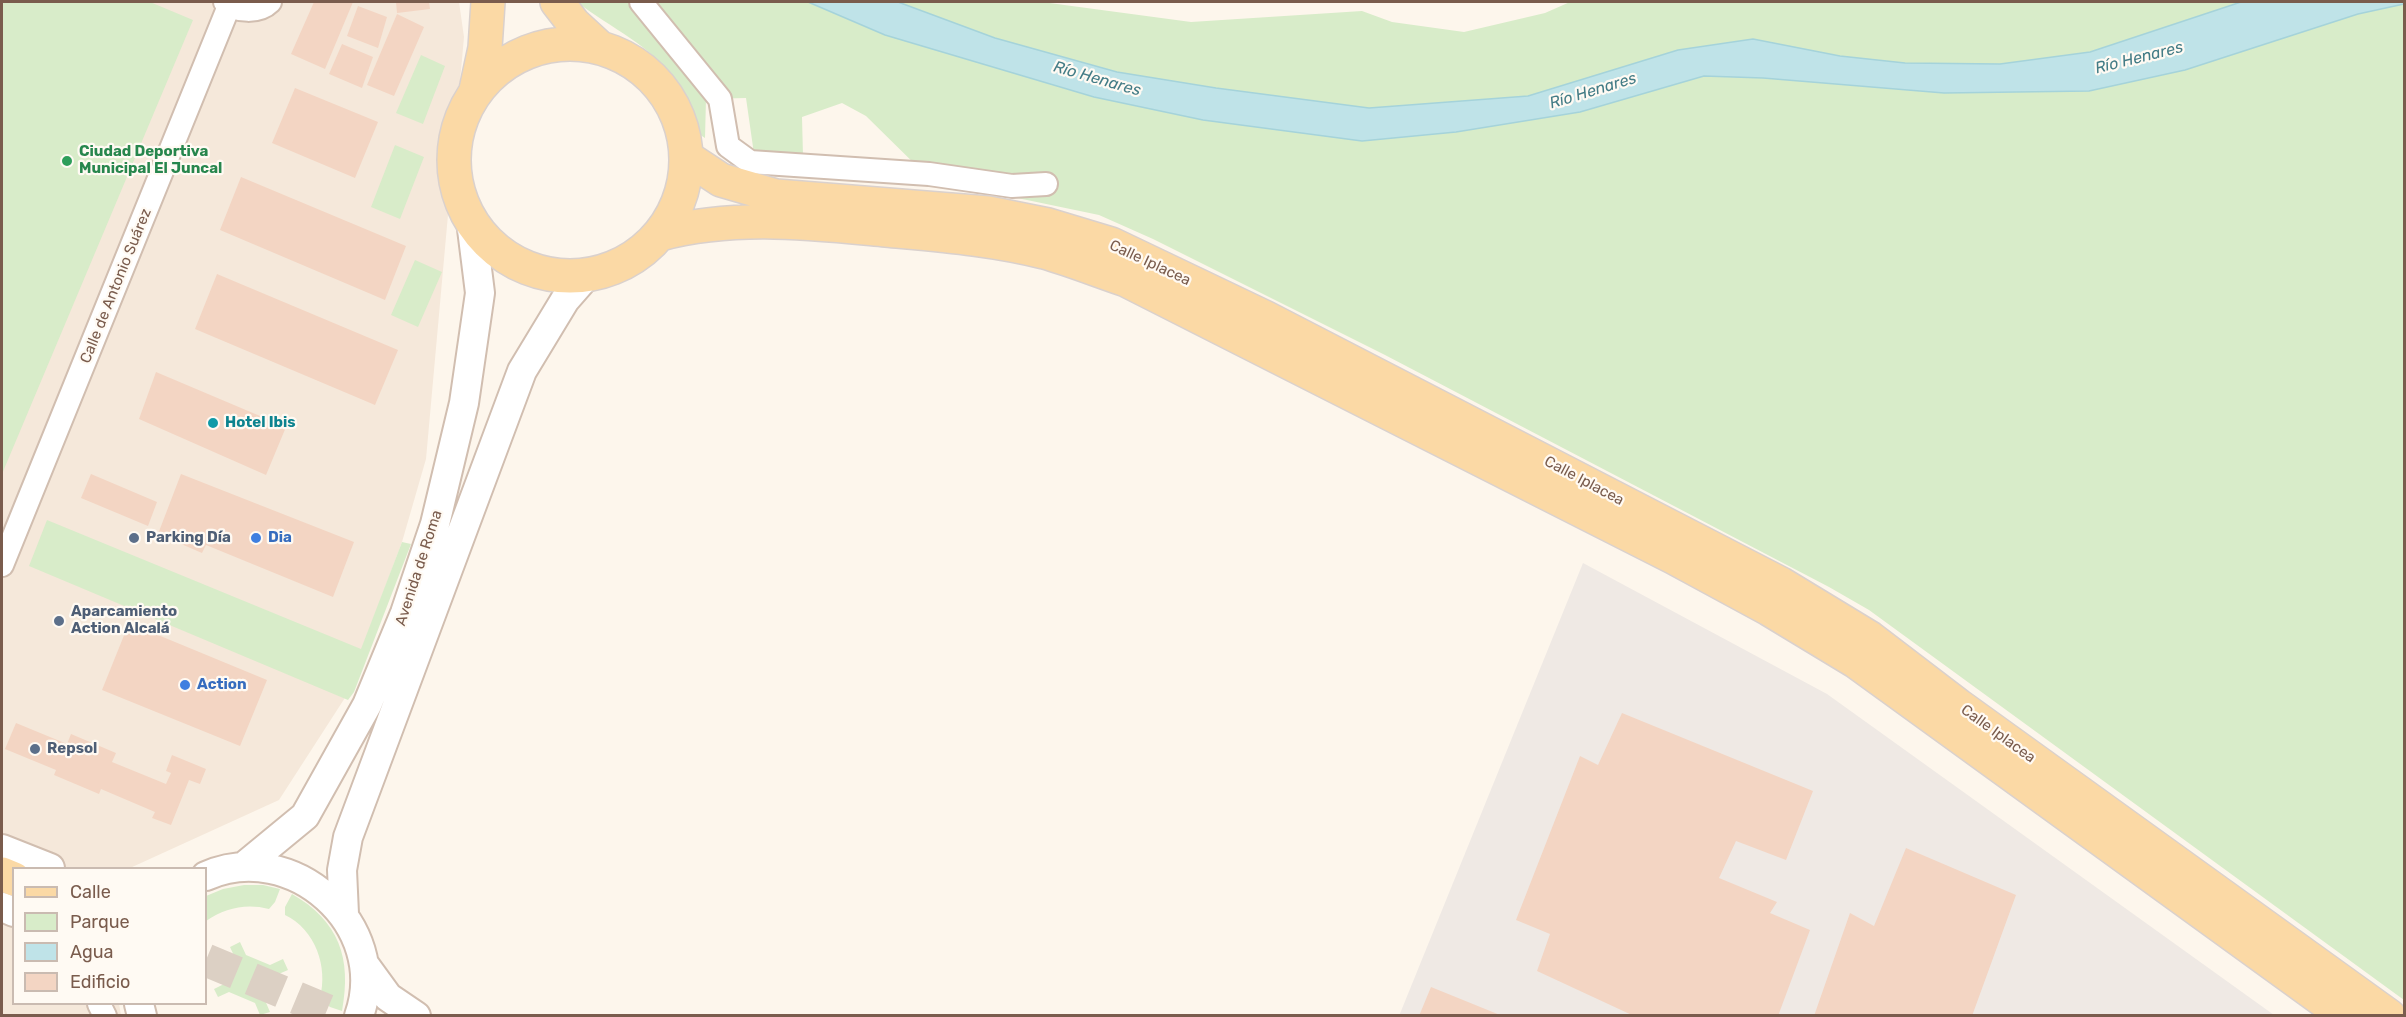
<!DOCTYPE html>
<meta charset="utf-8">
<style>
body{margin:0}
#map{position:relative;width:2406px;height:1017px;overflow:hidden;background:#fdf6ec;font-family:Rubik,sans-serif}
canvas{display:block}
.frame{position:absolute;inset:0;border:3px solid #7a5c4d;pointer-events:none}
.legend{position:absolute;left:12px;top:867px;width:195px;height:138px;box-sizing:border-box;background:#fffaf3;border:2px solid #cabbb1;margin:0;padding:8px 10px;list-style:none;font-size:18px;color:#7a5c4d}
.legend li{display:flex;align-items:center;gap:12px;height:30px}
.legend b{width:30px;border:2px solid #cabbb1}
</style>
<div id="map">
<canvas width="2406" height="1017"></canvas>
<div class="frame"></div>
<ul class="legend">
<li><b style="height:8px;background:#fbd9a5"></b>Calle</li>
<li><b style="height:16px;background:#d8ecc9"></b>Parque</li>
<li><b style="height:16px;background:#bfe3e8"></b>Agua</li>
<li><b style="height:16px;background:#f3d5c3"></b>Edificio</li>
</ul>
</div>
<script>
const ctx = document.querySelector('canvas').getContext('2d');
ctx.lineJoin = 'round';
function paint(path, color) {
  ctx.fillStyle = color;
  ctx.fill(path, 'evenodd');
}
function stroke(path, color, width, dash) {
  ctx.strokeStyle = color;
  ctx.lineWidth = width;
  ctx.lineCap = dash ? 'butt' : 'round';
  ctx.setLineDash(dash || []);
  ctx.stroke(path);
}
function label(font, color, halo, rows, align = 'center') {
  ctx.font = font + ' Rubik,sans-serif';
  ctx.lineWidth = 4.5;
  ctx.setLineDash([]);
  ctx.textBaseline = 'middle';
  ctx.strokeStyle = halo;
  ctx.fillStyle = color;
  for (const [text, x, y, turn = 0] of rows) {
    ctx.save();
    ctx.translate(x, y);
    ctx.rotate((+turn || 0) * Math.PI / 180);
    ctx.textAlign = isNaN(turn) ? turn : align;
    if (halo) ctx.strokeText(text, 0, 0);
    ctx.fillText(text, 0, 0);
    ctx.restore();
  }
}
const residential = new Path2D(`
 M 2,2 L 459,2 L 464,37 L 426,459 L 402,542 L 362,649 L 350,690 L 279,800 L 130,868 L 14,868 L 14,1004 L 119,1004 L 121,1015 L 2,1016 Z`);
const industrial = new Path2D(`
 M 1583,563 L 1827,694 L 2274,1015 L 1399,1016 Z`);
const green = new Path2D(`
 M 2,2 L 150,2 L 193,20 L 2,474 Z
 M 577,2 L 1042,2 L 1191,22 L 1362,11 L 1392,22 L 1464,32 L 1545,13 L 1570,2 L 2404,2 L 2404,1000 L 1869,610 L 1829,587 L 1385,355 L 1153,239 L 1099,215 L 931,180 L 866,116 L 842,103 L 802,117 L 803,156 L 754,154 L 746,98 L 706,99 L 705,138 C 686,127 689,99 677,82 C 651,45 612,29 577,2 Z
 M 421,55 L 445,66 L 423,124 L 396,113 Z
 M 395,145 L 424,157 L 400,219 L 371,207 Z
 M 415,260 L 442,272 L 418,327 L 391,315 Z
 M 47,520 L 361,649 L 402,542 L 411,544 L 354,692 L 348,700 L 29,566 Z
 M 244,885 L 263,885 L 280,889 L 275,902 L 269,909 C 246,903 225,908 206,921 L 206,896 L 223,889 Z
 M 292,894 C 339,921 352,958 342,1011 L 330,1007 L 320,998 C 328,967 316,930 285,915 L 285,907 Z
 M 240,942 L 246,955 L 270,965 L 283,959 L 288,970 L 274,976 L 264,998 L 270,1012 L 260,1015 L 255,1003 L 229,992 L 218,997 L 214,989 L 226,983 L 236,960 L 230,947 Z`);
const water = new Path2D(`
 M 808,2 L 898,2 L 995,38 L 1117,72 L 1216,88 L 1369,108 L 1528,96 L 1678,50 L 1753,39 L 1840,56 L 1905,63 L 2000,64 L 2090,52 L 2241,2 L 2404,2 L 2404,4 L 2358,14 L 2185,70 L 2089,91 L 1944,93 L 1763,78 L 1704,76 L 1580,112 L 1456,132 L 1362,141 L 1203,120 L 1094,97 L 885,35 Z`);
const building = new Path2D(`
 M 314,2 L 353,2 L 325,69 L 291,54 Z
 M 396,2 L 429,2 L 430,9 L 397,13 Z
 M 358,6 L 387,17 L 378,48 L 347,36 Z
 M 397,14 L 424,27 L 394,96 L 367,85 Z
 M 342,44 L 373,57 L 362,88 L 329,74 Z
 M 295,88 L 378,122 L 355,178 L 272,143 Z
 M 241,177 L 406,246 L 385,300 L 220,230 Z
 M 217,274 L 398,350 L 375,405 L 195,329 Z
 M 156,372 L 286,427 L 266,475 L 139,419 Z
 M 91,474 L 157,502 L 148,526 L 81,498 Z
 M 181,474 L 354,542 L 333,597 L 206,545 L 202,553 L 158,534 Z
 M 129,623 L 267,680 L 240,746 L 102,690 Z
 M 1622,713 L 1813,791 L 1786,860 L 1736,841 L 1719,878 L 1777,902 L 1770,913 L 1810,930 L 1778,1016 L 1634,1016 L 1537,971 L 1550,934 L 1516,920 L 1580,756 L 1598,765 Z
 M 16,723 L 67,744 L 71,734 L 116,753 L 112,762 L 166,784 L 171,773 L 166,771 L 172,755 L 206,769 L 200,784 L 189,780 L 171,825 L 152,818 L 155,812 L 101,789 L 99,794 L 54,775 L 56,770 L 5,749 Z
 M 1906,848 L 2016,895 L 1972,1016 L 1814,1016 L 1850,913 L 1874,926 Z
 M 1431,987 L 1500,1015 L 1500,1016 L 1419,1016 Z`);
const primaryTunnel = new Path2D(`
 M 206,960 L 340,1016`);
const minor = new Path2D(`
 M 225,2 C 236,12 259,13 270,2
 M 641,2 L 720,99 L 728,146 L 750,162 L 929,174 L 1012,186 L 1046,184
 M 2,565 L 229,6
 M 99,1004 L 105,1016`);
const tertiary = new Path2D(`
 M 2,849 L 50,868
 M 243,867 L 305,816 L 367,705 L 405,613 L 435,524 L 464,403 L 480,293 L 471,221
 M 206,876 C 292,838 391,925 359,1016
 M 2,907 L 14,912
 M 344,914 L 342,870 L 348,837 L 522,371 L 565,300 L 586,276
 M 364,964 L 388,997 L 416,1016
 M 139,1004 L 142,1016`);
const primary = new Path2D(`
 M 557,2 L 574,24 L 599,47
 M454 160a116 116 0 1 1 232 0a116 116 0 1 1-232 0Z
 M 476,90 L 485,48 L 488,2
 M 686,157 L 721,180 L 776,196 L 988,213 L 1048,225 L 1111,244 L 1266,318 L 1781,584 L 1870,638 L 1959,706 L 2389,1016
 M 660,234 C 735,214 810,223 886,230 C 939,235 993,239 1044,252 C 1072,260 1099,271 1126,280 L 1673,557 L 1769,609 L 1855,661 L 2345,1016
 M 2,874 L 14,879`);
const markers = [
 [67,161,6,"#2e9e5b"],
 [213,423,6,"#0f9aa8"],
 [134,538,6,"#5c6f8a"],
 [256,538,6,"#3f7fe0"],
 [59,621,6,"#5c6f8a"],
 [185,685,6,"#3f7fe0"],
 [35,749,6,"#5c6f8a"]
];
const leisureNames = [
 ["Ciudad Deportiva",79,152],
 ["Municipal El Juncal",79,169]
];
const streetNames = [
 ["Calle Iplacea",1150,263,25],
 ["Calle de Antonio Suárez",116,286,-68],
 ["Calle Iplacea",1584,481,28],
 ["Avenida de Roma",419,568,-72],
 ["Calle Iplacea",1998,734,36]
];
const cultureNames = [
 ["Hotel Ibis",225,423]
];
const serviceNames = [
 ["Parking Día",146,538],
 ["Aparcamiento",71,612],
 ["Action Alcalá",71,629],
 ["Repsol",47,749]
];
const shopNames = [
 ["Dia",268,538],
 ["Action",197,685]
];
const waterNames = [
 ["Río Henares",2139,58,-14],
 ["Río Henares",1097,79,16],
 ["Río Henares",1593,91,-17]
];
paint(residential, '#f5e8da');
paint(industrial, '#efe9e4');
paint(green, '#d8ecc9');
paint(water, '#bfe3e8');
stroke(water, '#a5d3da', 1.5);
paint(building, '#f3d5c3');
stroke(primaryTunnel, '#dcd0c4', 33, [33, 16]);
stroke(minor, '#d1beb0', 26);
stroke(tertiary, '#d1beb0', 32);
stroke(primary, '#dad1cd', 36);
stroke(minor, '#fff', 22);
stroke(tertiary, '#fff', 28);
stroke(primary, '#fbd9a5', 33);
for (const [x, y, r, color] of markers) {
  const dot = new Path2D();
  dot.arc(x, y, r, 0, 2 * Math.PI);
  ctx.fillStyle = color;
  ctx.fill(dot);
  stroke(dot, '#fffaf3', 2);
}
label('bold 15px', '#27864d', '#fffaf3', leisureNames, 'left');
label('15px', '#7a5c4d', '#fffaf3', streetNames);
label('bold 15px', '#0d838f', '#fffaf3', cultureNames, 'left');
label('bold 15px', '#4e5e75', '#fffaf3', serviceNames, 'left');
label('bold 15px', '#366cbe', '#fffaf3', shopNames, 'left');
label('italic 16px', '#437c86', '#fffaf3', waterNames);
</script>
